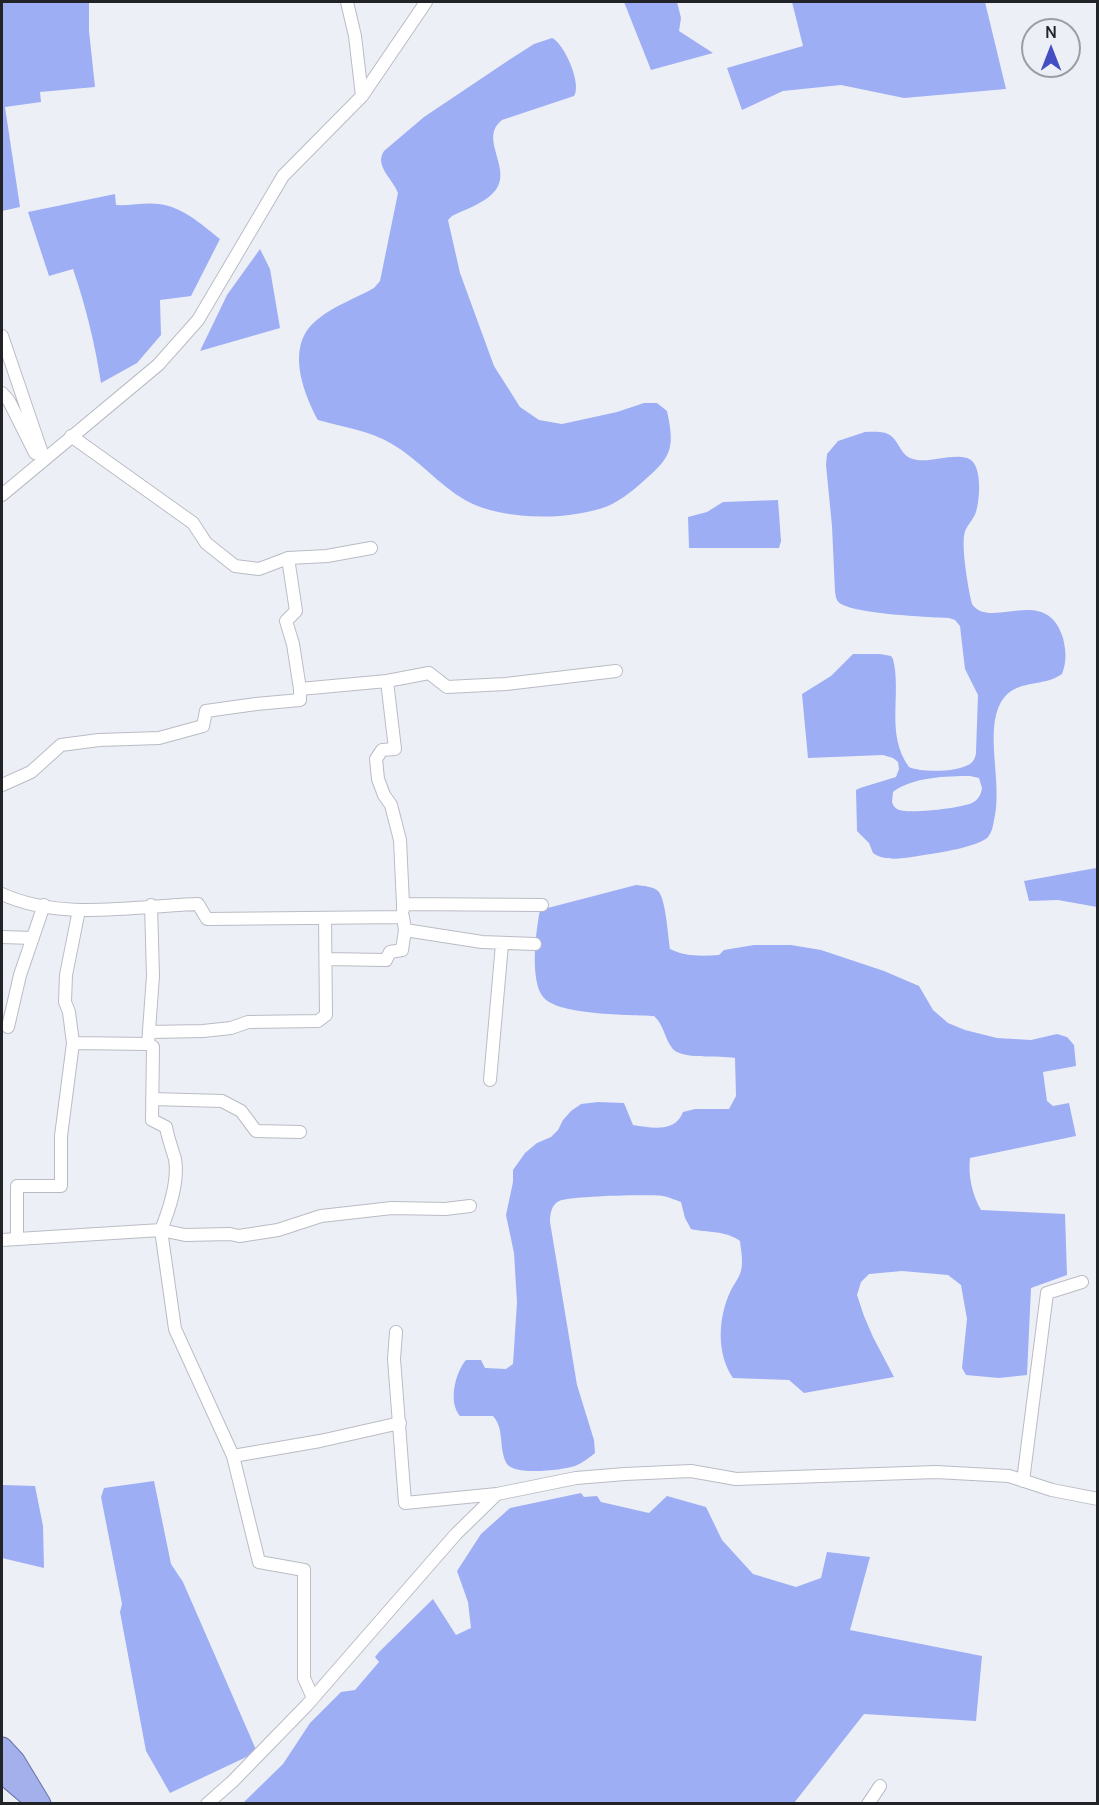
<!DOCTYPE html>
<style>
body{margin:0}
#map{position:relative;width:1099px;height:1805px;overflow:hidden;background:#edeff7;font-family:Manrope,sans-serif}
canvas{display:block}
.frame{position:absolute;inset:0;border:3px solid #222326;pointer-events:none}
.north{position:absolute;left:1021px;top:18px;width:60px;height:60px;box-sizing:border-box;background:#edeff7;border:2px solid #9c9da3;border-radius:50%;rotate:0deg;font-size:16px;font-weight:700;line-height:24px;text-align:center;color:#222326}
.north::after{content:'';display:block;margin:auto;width:21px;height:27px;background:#434ec2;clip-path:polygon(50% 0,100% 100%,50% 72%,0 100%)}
</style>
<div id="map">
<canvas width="1099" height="1805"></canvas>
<div class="frame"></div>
<div class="north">N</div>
</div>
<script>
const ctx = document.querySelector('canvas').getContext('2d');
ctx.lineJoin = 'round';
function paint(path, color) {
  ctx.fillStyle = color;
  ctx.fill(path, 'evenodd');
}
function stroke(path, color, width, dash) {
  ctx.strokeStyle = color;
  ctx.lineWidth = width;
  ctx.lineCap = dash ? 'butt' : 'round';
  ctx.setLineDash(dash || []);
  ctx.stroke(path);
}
const water = new Path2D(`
 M 2,2 L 89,2 L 89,31 L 95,87 L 40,92 L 41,102 L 5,107 L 20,207 L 2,211 Z
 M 624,2 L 677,2 L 681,18 L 679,31 L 713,53 L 651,70 Z
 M 792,2 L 985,2 L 1006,89 L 904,98 L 841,85 L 783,91 L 742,110 L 727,68 L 803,46 Z
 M 552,38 C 564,43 582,84 574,96 L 502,120 C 476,140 519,173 490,196 C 479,205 464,210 452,216 L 448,220 L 460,273 L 494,366 L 520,407 L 539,420 L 562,424 L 617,412 L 644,403 L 657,403 L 667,411 C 676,452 670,458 639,485 C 630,493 619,501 608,506 C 569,521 502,521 465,500 C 439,485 418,459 392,444 C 371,431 343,427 318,420 C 302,390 285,344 318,319 C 334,306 356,298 374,288 L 380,281 L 398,193 C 393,179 374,166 384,151 L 424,117 L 509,60 L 534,44 Z
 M 115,194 L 116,205 C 129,206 146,202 159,204 C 183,207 201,224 220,239 L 191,296 L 160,300 L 161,335 L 137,363 L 101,383 C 95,344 86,307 73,269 L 49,276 L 28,212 Z
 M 260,249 L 270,269 L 280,328 L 200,351 L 227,295 Z
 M 865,432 C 872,432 881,431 888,434 C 899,439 900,456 913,459 C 928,464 950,453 967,458 C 983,462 980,500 976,512 C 973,521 965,526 964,536 C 962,551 968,588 972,604 C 990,631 1046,583 1063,638 C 1066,651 1067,661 1062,674 C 1043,688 1015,678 1001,702 C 984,732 1003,783 994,820 C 993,826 992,832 988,837 C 979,846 944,852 931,854 C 914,856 888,864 873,853 L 869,843 L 857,831 L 856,790 L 860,788 L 896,777 L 899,769 L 898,762 L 893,758 L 883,755 L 808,758 L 802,694 L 831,676 L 853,654 L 880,654 L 891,656 L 893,659 C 902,695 885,734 909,767 C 923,773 957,772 970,764 C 974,761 976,756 976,752 L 978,695 L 965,669 L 960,626 L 955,620 L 949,618 C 925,617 859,614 841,604 C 836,601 836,597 835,592 L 832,526 L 826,465 L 827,454 L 838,441 ZM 970,776 L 979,778 L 982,788 C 981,795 978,800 972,803 C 961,808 906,815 897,809 C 894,807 893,805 892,802 L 893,792 C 912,777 947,776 970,776 Z
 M 778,500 L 781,541 L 779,548 L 689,548 L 688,517 L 707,512 L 723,502 Z
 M 1097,835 L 1097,907 L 1058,900 L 1029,901 L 1024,881 L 1096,868 Z
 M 636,885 C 643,886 654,886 659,892 C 666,902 668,936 670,949 C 686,957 701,956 719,955 L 724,950 L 754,945 L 791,945 L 821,950 L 884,971 L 919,986 L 933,1010 L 948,1023 L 965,1030 L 997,1038 L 1031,1040 L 1057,1034 L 1067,1037 L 1074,1045 L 1076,1066 L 1043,1072 L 1047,1101 L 1053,1106 L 1069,1103 L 1076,1136 L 970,1158 C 968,1176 972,1194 981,1210 L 1065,1214 L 1067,1275 L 1031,1288 L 1027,1375 L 999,1378 L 966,1375 L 962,1368 L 967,1319 L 961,1285 L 948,1275 L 902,1271 L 869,1274 L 861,1282 L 857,1295 L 864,1316 L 873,1337 L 894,1377 L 804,1393 L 789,1380 L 733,1378 C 716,1353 718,1317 731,1290 C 734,1284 738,1279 740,1274 C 744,1264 741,1251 740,1241 C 725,1230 708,1233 691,1229 L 685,1218 L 681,1202 C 675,1200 669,1197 663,1196 C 648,1194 570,1196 559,1201 C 551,1205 550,1215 550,1222 L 577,1385 L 594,1440 L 595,1453 C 589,1458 582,1463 575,1466 C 563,1470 515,1476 507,1464 C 498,1449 505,1429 493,1416 L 460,1416 C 448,1402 455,1373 466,1360 L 481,1360 L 485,1368 L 506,1369 L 513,1364 L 517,1302 L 514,1253 L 506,1215 L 513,1182 L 513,1170 L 525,1153 L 537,1143 L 551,1137 L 558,1130 L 563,1120 L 571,1111 L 581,1104 L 598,1102 L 624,1103 L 633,1125 C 652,1128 675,1133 683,1112 L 695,1109 L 729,1109 L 736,1096 L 735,1058 C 720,1055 680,1060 672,1048 C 664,1037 664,1025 654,1016 C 630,1015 559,1015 544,998 C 529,982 536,930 540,910 Z
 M 154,1481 L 171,1564 L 183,1582 L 257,1752 L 170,1793 L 146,1751 L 120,1612 L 122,1604 L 101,1497 L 104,1488 Z
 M 2,1485 L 35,1486 L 43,1526 L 44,1568 L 2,1558 Z
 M 581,1493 L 584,1497 L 597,1496 L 601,1502 L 649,1513 L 667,1496 L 706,1507 L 722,1540 L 753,1574 L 796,1587 L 821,1578 L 827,1552 L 870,1557 L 850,1630 L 982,1656 L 976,1721 L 864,1714 L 794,1803 L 243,1803 L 283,1764 L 310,1723 L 341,1692 L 355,1690 L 379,1662 L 375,1657 L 379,1652 L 433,1599 L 456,1635 L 471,1628 L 468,1602 L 457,1571 L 481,1534 L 510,1508 Z`);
const minor = new Path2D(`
 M 347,2 L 355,36 L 362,96
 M 2,336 L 44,459
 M 2,393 L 9,401 L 35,453
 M 71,436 L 193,523 L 206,543 L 235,566 L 259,569 L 288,558 L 327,556 L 371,548
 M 2,495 L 158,365 L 198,320 L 283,176 L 362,96 L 426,2
 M 288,558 L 296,611 L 286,621 L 293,644 L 300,689
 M 387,681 L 395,749 L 382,750 L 376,759 L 378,779 L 384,795 L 391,805 L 400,840 L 403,904
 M 2,785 L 31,772 L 61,745 L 99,740 L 159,738 L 203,726 L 206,711 L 256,704 L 300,700 L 300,689 L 387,681 L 429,673 L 447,687 L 506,684 L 616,671
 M 2,894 C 60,921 135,906 198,904 L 207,919 L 403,917 L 405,930 L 402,950 L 390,952 L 386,960 L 326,959
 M 151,905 L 153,976 L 148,1044 L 153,1047 L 152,1120 L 166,1127 C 168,1138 172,1149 175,1159 C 179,1182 169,1210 161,1230 L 175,1329 L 233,1456 L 259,1562 L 304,1570 L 304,1678 L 313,1698
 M 79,910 L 66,975 L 65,1002 L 69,1012 L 73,1043 L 148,1044
 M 403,910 L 403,904 L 542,905
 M 405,930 L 482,942 L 535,944
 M 2,937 L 33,938
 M 8,1027 L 20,975 L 44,905
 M 149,1032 L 203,1031 L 231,1028 L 248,1022 L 318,1021 L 326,1015 L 325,918
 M 490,1080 L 502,944
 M 152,1099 L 222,1101 L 241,1111 L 256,1131 L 300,1132
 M 17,1239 L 17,1186 L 61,1186 L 61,1136 L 73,1043
 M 2,1240 L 161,1230 L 185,1235 L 230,1234 L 239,1236 L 278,1230 L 321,1216 L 392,1208 L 445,1209 L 470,1206
 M 396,1332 L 394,1359 L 405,1503 L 497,1494
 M 233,1456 L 320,1441 L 400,1423
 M 1023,1481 L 1047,1293 L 1082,1282
 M 207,1804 L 233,1781 L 307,1705 L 456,1534 L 497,1494 L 576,1478 L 625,1474 L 691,1471 L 736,1479 L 936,1472 L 1009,1476 L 1052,1490 L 1098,1499
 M 868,1804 L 880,1786`);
const trunk = new Path2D(`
 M 2,1748 L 14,1761 L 40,1804
 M 2,1772 L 29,1795`);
paint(water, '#9daef4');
stroke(minor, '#babcc4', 14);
stroke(trunk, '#6772a4', 23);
stroke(minor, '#fff', 12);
stroke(trunk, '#a3b0ec', 21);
</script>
